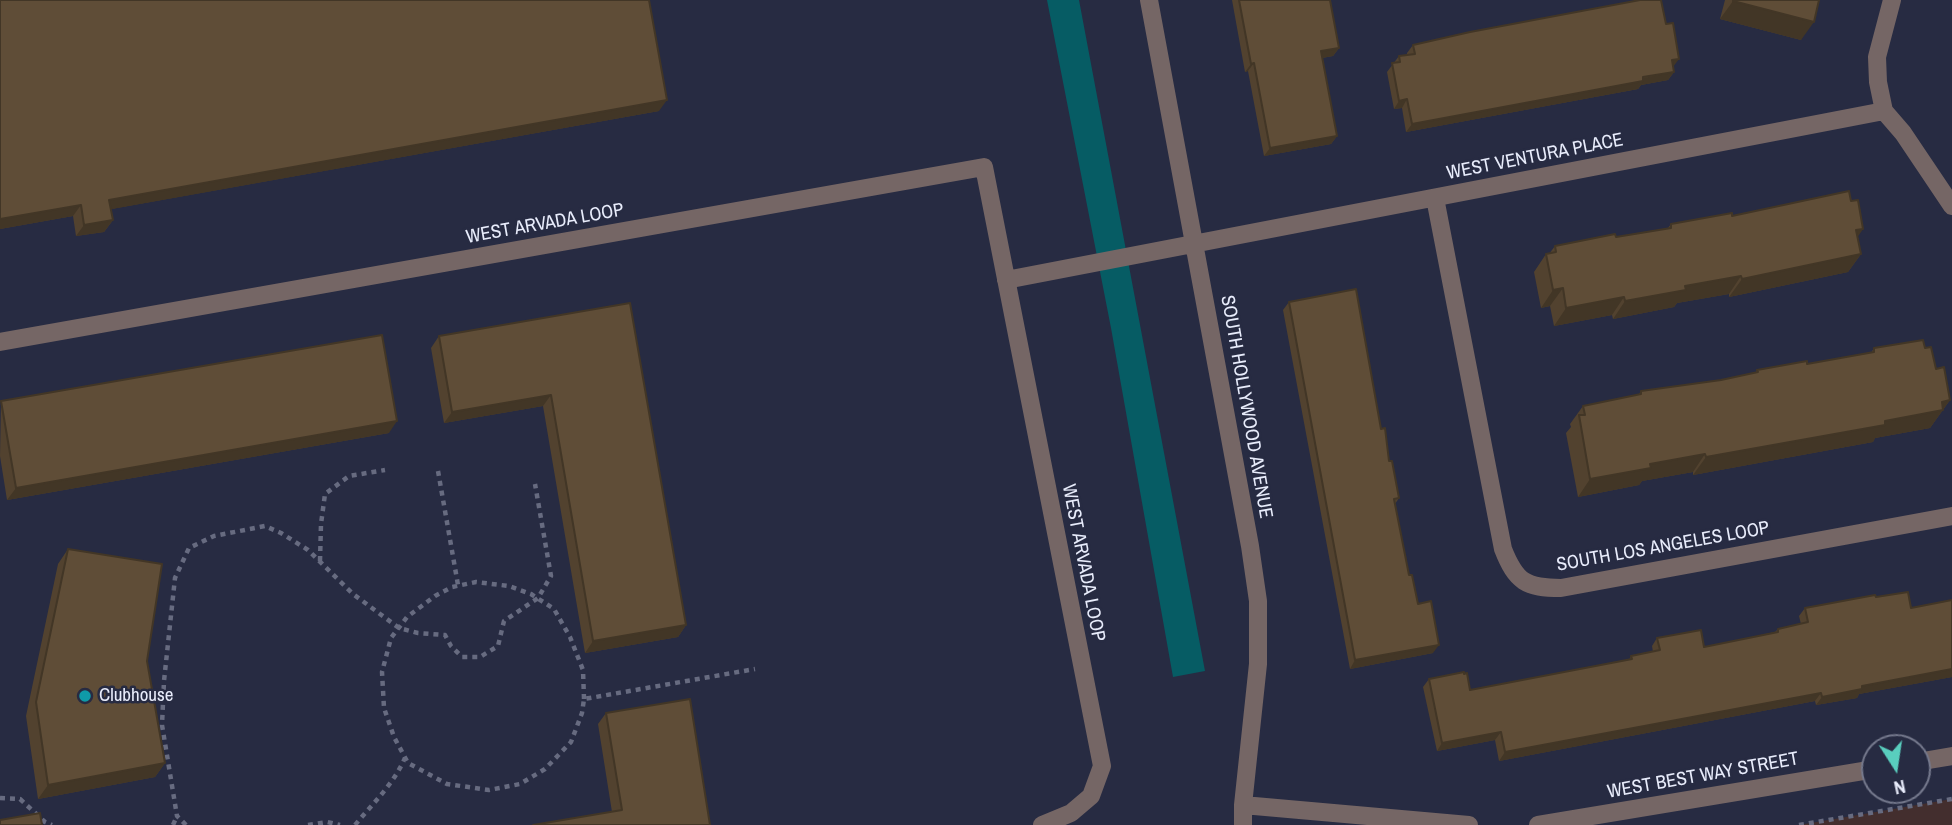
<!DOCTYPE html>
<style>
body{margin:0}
#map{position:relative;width:1952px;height:825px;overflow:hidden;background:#272b42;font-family:"Archivo Narrow",sans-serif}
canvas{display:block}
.north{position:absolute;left:1861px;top:734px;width:70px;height:70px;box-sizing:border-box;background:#272b42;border:2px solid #74788c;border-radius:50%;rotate:168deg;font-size:19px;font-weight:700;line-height:28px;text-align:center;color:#e8ecfb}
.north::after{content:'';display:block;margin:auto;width:24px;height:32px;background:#59cebe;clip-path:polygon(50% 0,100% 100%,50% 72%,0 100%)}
</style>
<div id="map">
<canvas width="1952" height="825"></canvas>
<div class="north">N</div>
</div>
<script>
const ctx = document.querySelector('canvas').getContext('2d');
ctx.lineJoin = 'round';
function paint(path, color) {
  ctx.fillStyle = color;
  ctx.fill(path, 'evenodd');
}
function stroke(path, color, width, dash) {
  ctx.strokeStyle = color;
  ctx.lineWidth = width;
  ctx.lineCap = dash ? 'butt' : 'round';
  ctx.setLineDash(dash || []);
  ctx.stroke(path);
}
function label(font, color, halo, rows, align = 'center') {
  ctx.font = font + ' "Archivo Narrow",sans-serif';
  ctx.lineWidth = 5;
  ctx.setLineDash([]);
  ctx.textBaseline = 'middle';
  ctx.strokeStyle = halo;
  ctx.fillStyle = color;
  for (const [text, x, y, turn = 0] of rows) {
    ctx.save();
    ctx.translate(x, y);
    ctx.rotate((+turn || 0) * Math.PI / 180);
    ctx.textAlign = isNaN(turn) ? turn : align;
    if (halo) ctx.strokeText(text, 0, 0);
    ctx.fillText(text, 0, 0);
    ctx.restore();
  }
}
const commercial = new Path2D(`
 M 1952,799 L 1952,825 L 1799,825 Z`);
const water = new Path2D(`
 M 1047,0 L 1079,0 L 1205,671 L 1173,677 L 1111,328 Z`);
const path = new Path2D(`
 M 438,471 L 458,585
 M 320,561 L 321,524 L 325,494 L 349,476 L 385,470
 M 584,699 L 583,670 L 570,637 L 554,609 L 531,594 L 509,586 L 476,582 L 452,587 L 435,596 L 407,617 L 391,638 L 382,672 L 384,708 L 394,737 L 408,763 L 447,784 L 489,790 L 520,784 L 545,769 L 571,742 L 582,713 L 584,699 L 755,669
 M 0,798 L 20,799 L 45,822 L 52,825
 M 173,825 L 177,816
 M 186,825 L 177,816 L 162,725 L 164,681 L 175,578 L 189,548 L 214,536 L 265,526 L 281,533 L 308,550 L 353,594 L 399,628 L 418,633 L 445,635 L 451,646 L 462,657 L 480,657 L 498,646 L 504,621 L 538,598 L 551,576 L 535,484
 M 308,825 L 327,822 L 340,825
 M 355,825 C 373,803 393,785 405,758
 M 1799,825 L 1952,799`);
const minor = new Path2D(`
 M 1149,0 L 1250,546 L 1258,601 L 1258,664 L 1243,805 L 1243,825
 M 1892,0 L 1877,57 L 1878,82 L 1884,111 L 1903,133 L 1952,206
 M 1435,198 L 1503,549 C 1516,582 1526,588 1561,588 L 1952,516
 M 1006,280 L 1884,111
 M 0,342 L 984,167 L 1102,766 L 1091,796 L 1071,813 L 1042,825
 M 1917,762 L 1952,756
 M 1243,805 L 1469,825
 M 1538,825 L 1875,769`);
const wall = new Path2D(`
 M 0,0 L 659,111 L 111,209 L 113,220 L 104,232 L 76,236 L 73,216 L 0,229 Z
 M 1232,0 L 1330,0 L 1339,48 L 1333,56 L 1322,58 L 1337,136 L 1331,144 L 1264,156 L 1248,71 L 1245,72 Z
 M 1725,0 L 1819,0 L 1801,40 L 1720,19 Z
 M 1413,45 L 1673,67 L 1674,72 L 1668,80 L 1641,85 L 1638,89 L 1406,132 L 1402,108 L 1394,109 L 1387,72 L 1399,56 L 1407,55 L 1407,53 Z
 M 1732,216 L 1858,237 L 1861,254 L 1848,272 L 1729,297 L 1729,294 L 1677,303 L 1674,307 L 1613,319 L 1612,315 L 1554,326 L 1550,306 L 1541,308 L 1534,272 L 1546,254 L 1549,254 L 1555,246 L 1616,237 L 1668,228 L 1671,224 Z
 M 1289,302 L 1381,429 L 1399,498 L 1395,504 L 1409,575 L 1433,653 L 1350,669 L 1283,310 Z
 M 630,303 L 686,625 L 678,637 L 585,653 L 543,406 L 444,423 L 431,348 L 439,336 Z
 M 1874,348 L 1925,348 L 1950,400 L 1930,428 L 1875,438 L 1873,442 L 1693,475 L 1693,472 L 1642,481 L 1639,485 L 1578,497 L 1566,433 L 1571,427 L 1570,424 L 1583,406 L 1639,394 L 1641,391 L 1721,380 L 1756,372 L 1757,370 L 1807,364 L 1871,353 Z
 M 1,401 L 389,433 L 7,500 L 0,456 Z
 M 68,549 L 147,661 L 165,763 L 155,777 L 38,799 L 26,716 L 58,564 Z
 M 1876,597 L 1911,608 L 1952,600 L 1952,677 L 1859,694 L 1857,698 L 1816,705 L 1815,701 L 1499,761 L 1495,740 L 1437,751 L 1423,687 L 1429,679 L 1470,690 L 1629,660 L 1631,656 L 1653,652 L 1652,646 L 1657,638 L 1704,647 L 1775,632 L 1778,629 L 1801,624 L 1799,616 L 1805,608 Z
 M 606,713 L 710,825 L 612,812 L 598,724 Z`);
const shadedWall = new Path2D(`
 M 1733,1 L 1814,22 L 1801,40 L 1720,19 Z
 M 1339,48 L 1333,56 L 1315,59 L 1321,51 Z
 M 1679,59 L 1673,67 L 1672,60 Z
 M 1254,63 L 1248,71 L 1245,72 L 1251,64 Z
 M 1674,72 L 1668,80 L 1641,85 L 1638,89 L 1406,132 L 1412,124 Z
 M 1407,99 L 1402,108 L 1394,109 L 1399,101 Z
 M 667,100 L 659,111 L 101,211 L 109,200 Z
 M 1337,136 L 1331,144 L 1264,156 L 1270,148 Z
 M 81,205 L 73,216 L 0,229 L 0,219 Z
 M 113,220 L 104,232 L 76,236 L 84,225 Z
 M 1863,229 L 1851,247 L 1856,230 Z
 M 1861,254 L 1848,272 L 1729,297 L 1742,279 Z
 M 1741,276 L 1729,294 L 1677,303 L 1674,307 L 1613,319 L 1625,301 L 1685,286 Z
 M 1563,288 L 1550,306 L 1541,308 L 1553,290 Z
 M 1624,297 L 1612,315 L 1554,326 L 1566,308 Z
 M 551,395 L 543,406 L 444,423 L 452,412 Z
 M 1950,400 L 1930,428 L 1875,438 L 1873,442 L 1693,475 L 1706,457 L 1885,421 Z
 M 397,421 L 389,433 L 7,500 L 16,488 Z
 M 1705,454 L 1693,472 L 1642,481 L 1639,485 L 1578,497 L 1590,479 L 1650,464 Z
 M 686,625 L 678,637 L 585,653 L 593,641 Z
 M 1439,645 L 1433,653 L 1350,669 L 1355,660 Z
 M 1952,669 L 1952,677 L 1859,694 L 1857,698 L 1816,705 L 1822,697 L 1862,686 Z
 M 1821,693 L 1815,701 L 1499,761 L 1505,752 Z
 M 1501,732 L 1495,740 L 1437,751 L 1442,743 Z
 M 165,763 L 155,777 L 38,799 L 48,785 Z`);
const building = new Path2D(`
 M 0,0 L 649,0 L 667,100 L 109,200 L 113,220 L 84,225 L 81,205 L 0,219 Z
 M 1239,0 L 1330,0 L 1339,48 L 1321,51 L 1337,136 L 1270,148 L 1254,63 L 1251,64 Z
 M 1640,0 L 1661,0 L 1666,24 L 1673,23 L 1679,59 L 1672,60 L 1674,72 L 1643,77 L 1643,81 L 1412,124 L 1407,99 L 1399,101 L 1392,63 L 1400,62 L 1399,56 L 1415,54 L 1413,45 L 1470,32 Z
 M 1733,0 L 1819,0 L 1814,22 L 1733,1 Z
 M 1849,191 L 1851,201 L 1858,200 L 1863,229 L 1856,230 L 1861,254 L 1742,279 L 1741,276 L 1685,286 L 1686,290 L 1625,301 L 1624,297 L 1566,308 L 1563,288 L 1553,290 L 1546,254 L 1556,252 L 1555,246 L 1615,234 L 1616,237 L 1671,228 L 1671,224 L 1732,213 L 1732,216 Z
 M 1356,289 L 1381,429 L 1385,428 L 1389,461 L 1392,461 L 1399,498 L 1394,499 L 1409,575 L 1412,575 L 1418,604 L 1431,601 L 1439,645 L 1355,660 L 1289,302 Z
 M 630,303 L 686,625 L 593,641 L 551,395 L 452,412 L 439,336 Z
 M 382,335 L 397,421 L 16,488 L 1,401 Z
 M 1923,340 L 1925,348 L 1931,347 L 1936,369 L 1944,367 L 1950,400 L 1942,402 L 1943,410 L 1885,421 L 1885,425 L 1706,457 L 1705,454 L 1650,464 L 1651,468 L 1590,479 L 1579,415 L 1585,415 L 1583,406 L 1641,394 L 1641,391 L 1721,380 L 1758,372 L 1757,370 L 1807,361 L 1807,364 L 1874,352 L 1874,348 Z
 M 68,549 L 162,564 L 147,661 L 165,763 L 48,785 L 36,702 Z
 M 1908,592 L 1911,608 L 1952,600 L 1952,669 L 1862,686 L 1862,689 L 1822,697 L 1821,693 L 1505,752 L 1501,732 L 1442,743 L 1429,679 L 1464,672 L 1464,674 L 1467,673 L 1470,690 L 1632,659 L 1631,656 L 1660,650 L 1657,638 L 1701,630 L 1704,647 L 1778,632 L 1778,629 L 1808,622 L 1805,608 L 1875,595 L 1876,597 Z
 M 690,699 L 710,825 L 533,825 L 622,810 L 606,713 Z
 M 40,813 L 42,825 L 0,825 L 0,820 Z`);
const markers = [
 [85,696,7,"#0f9aa8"]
];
const streetNames = [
 ["WEST VENTURA PLACE",1535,157,-11],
 ["WEST ARVADA LOOP",545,224,-10],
 ["SOUTH HOLLYWOOD AVENUE",1246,407,80],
 ["SOUTH LOS ANGELES LOOP",1663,547,-10],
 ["WEST ARVADA LOOP",1083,563,79],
 ["WEST BEST WAY STREET",1703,776,-10]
];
const poiNames = [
 ["Clubhouse",99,696]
];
paint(commercial, '#432e2e');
paint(water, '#065c64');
stroke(path, '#676b80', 4.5, [5, 5]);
stroke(minor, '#756665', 18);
paint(wall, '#52422f');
paint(shadedWall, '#423626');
paint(building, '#5f4d37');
stroke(building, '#423626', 2);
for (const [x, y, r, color] of markers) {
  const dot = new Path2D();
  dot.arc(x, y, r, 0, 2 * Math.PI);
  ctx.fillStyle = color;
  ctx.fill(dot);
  stroke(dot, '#272b42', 2.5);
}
label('19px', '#e8ecfb', '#272b42', streetNames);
label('19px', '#e8ecfb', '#272b42', poiNames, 'left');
</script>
